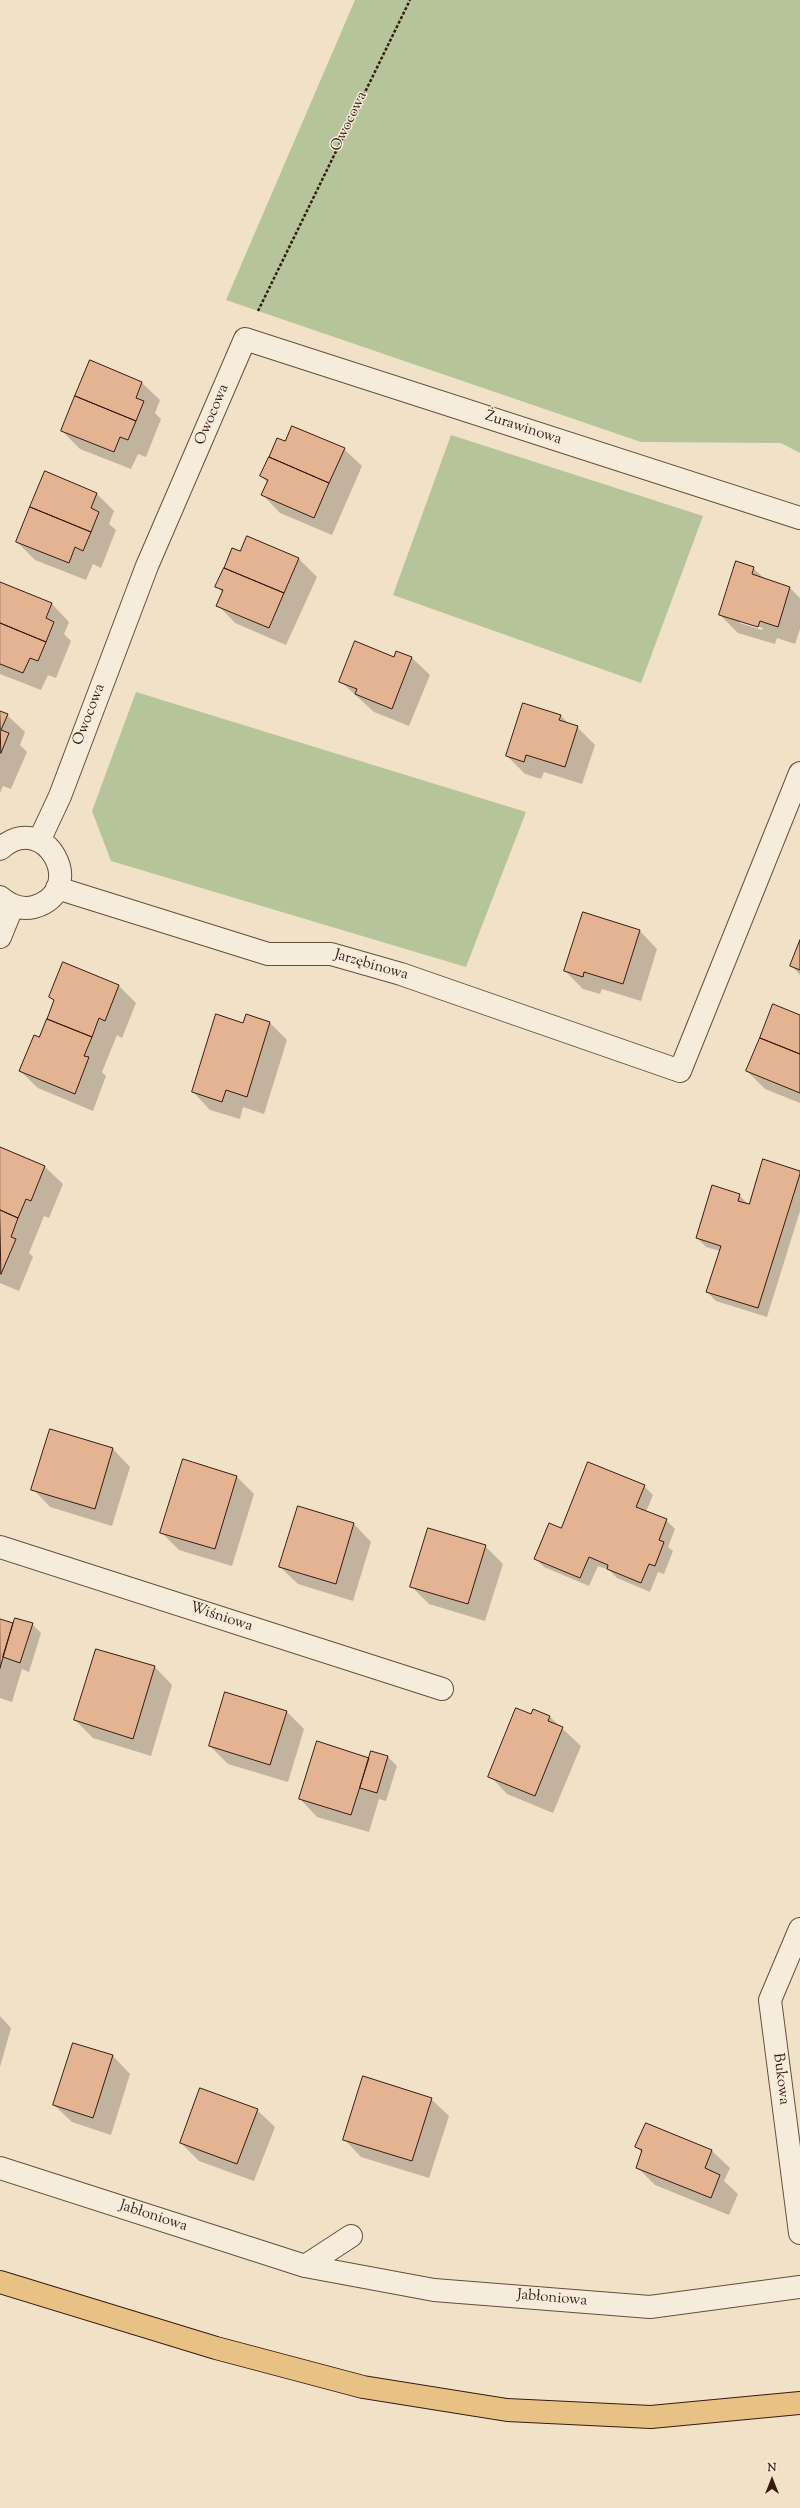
<!DOCTYPE html>
<meta charset="utf-8">
<style>
body{margin:0}
#map{position:relative;width:800px;height:2508px;overflow:hidden;background:#f1e2c7;font-family:"Sorts Mill Goudy",serif}
canvas{display:block}
.north{position:absolute;left:752px;top:2460px;width:40px;height:40px;-webkit-text-stroke:3px #f6ecdb;paint-order:stroke;rotate:0deg;font-size:11px;font-weight:700;line-height:16px;text-align:center;color:#371b11}
.north::after{content:'';display:block;margin:auto;width:14px;height:18px;background:#371b11;clip-path:polygon(50% 0,100% 100%,50% 72%,0 100%)}
</style>
<div id="map">
<canvas width="800" height="2508"></canvas>
<div class="north">N</div>
</div>
<script>
const ctx = document.querySelector('canvas').getContext('2d');
ctx.lineJoin = 'round';
function paint(path, color) {
  ctx.fillStyle = color;
  ctx.fill(path, 'evenodd');
}
function stroke(path, color, width, dash) {
  ctx.strokeStyle = color;
  ctx.lineWidth = width;
  ctx.lineCap = dash ? 'butt' : 'round';
  ctx.setLineDash(dash || []);
  ctx.stroke(path);
}
function label(font, color, halo, rows, align = 'center') {
  ctx.font = font + ' "Sorts Mill Goudy",serif';
  ctx.lineWidth = 3;
  ctx.setLineDash([]);
  ctx.textBaseline = 'middle';
  ctx.strokeStyle = halo;
  ctx.fillStyle = color;
  for (const [text, x, y, turn = 0] of rows) {
    ctx.save();
    ctx.translate(x, y);
    ctx.rotate((+turn || 0) * Math.PI / 180);
    ctx.textAlign = isNaN(turn) ? turn : align;
    if (halo) ctx.strokeText(text, 0, 0);
    ctx.fillText(text, 0, 0);
    ctx.restore();
  }
}
const green = new Path2D(`
 M 355,0 L 800,0 L 800,453 L 781,443 L 641,442 L 226,300 Z
 M 451,435 L 703,516 L 641,683 L 393,595 Z
 M 136,692 L 526,812 L 466,967 L 111,861 L 92,811 Z`);
const shadow = new Path2D(`
 M 90,362 L 142,383 L 160,400 L 155,413 L 161,419 L 146,457 L 138,454 L 131,469 L 80,449 L 62,431 Z
 M 286,442 L 344,449 L 362,466 L 332,535 L 280,513 L 263,495 L 268,483 L 261,476 Z
 M 45,473 L 97,494 L 114,511 L 109,524 L 116,530 L 101,568 L 93,564 L 86,580 L 35,560 L 17,542 Z
 M 247,537 L 299,559 L 317,577 L 286,645 L 235,623 L 218,605 L 223,593 L 216,586 L 240,552 Z
 M 753,568 L 765,579 L 790,588 L 800,598 L 800,629 L 795,644 L 777,638 L 775,644 L 738,633 L 720,615 ZM 740,621 L 763,628 L 762,630 L 740,623 Z
 M 0,583 L 52,604 L 69,622 L 64,634 L 71,641 L 56,678 L 48,675 L 41,690 L 0,674 Z
 M 397,652 L 412,658 L 430,675 L 409,726 L 374,712 L 340,681 L 394,658 Z
 M 0,712 L 7,715 L 25,732 L 20,745 L 27,752 L 11,789 L 3,786 L 0,793 Z
 M 561,716 L 569,724 L 577,727 L 595,745 L 582,784 L 544,772 L 541,779 L 525,774 L 507,756 Z
 M 640,931 L 657,949 L 641,1001 L 602,989 L 600,994 L 583,989 L 565,971 Z
 M 800,943 L 800,975 L 791,965 Z
 M 118,985 L 136,1003 L 122,1038 L 117,1035 L 102,1072 L 106,1076 L 93,1111 L 38,1088 L 20,1071 L 40,1038 L 55,1001 L 50,997 Z
 M 246,1016 L 270,1023 L 287,1040 L 264,1114 L 243,1107 L 240,1119 L 210,1110 L 193,1092 L 244,1024 Z
 M 800,1016 L 800,1103 L 765,1089 L 747,1071 Z
 M 0,1148 L 45,1167 L 63,1184 L 49,1218 L 44,1216 L 29,1253 L 33,1257 L 19,1291 L 0,1283 Z
 M 800,1172 L 800,1211 L 767,1317 L 716,1301 L 707,1292 L 720,1251 L 706,1247 L 697,1238 L 739,1195 L 750,1206 Z
 M 50,1430 L 113,1449 L 130,1467 L 112,1526 L 50,1507 L 33,1489 Z
 M 237,1477 L 254,1494 L 232,1566 L 179,1550 L 161,1532 Z
 M 644,1486 L 653,1495 L 646,1512 L 666,1520 L 675,1529 L 668,1547 L 673,1551 L 664,1574 L 658,1572 L 650,1592 L 617,1578 L 609,1570 L 598,1566 L 589,1586 L 544,1567 L 535,1558 L 562,1529 Z
 M 354,1524 L 371,1542 L 353,1601 L 298,1584 L 280,1567 Z
 M 485,1546 L 503,1564 L 485,1621 L 429,1604 L 411,1586 Z
 M 0,1620 L 14,1625 L 32,1624 L 41,1633 L 29,1672 L 22,1669 L 12,1702 L 0,1698 Z
 M 97,1650 L 155,1667 L 172,1685 L 151,1756 L 93,1738 L 75,1720 Z
 M 534,1711 L 550,1717 L 581,1746 L 553,1813 L 507,1794 L 490,1776 Z
 M 287,1712 L 304,1729 L 288,1782 L 228,1764 L 210,1746 Z
 M 388,1757 L 397,1766 L 386,1801 L 379,1799 L 369,1832 L 317,1817 L 300,1799 L 369,1760 Z
 M 0,2016 L 11,2028 L 0,2067 Z
 M 73,2044 L 113,2056 L 130,2074 L 111,2135 L 72,2122 L 54,2105 Z
 M 431,2099 L 449,2116 L 429,2178 L 361,2157 L 344,2139 Z
 M 257,2110 L 275,2127 L 254,2181 L 199,2161 L 181,2143 Z
 M 646,2124 L 712,2151 L 730,2168 L 724,2181 L 738,2194 L 729,2215 L 655,2185 L 637,2167 L 642,2153 L 637,2147 Z`);
const building = new Path2D(`
 M 90,360 L 142,382 L 136,398 L 144,401 L 136,421 L 75,396 Z
 M 75,396 L 136,421 L 128,440 L 120,437 L 114,452 L 61,431 Z
 M 292,426 L 345,448 L 329,483 L 269,457 L 277,438 L 285,441 Z
 M 269,457 L 329,483 L 314,518 L 261,495 L 268,480 L 260,476 Z
 M 45,471 L 97,493 L 91,508 L 99,512 L 91,532 L 30,507 Z
 M 30,507 L 91,532 L 83,551 L 75,547 L 69,563 L 16,542 Z
 M 247,536 L 299,558 L 284,593 L 224,568 L 232,548 L 240,551 Z
 M 736,561 L 754,567 L 752,574 L 790,587 L 778,627 L 760,621 L 758,627 L 719,615 Z
 M 224,568 L 284,593 L 269,628 L 216,606 L 223,590 L 215,587 Z
 M 0,582 L 52,603 L 46,618 L 54,622 L 46,642 L 0,623 Z
 M 0,623 L 46,642 L 38,661 L 30,658 L 23,673 L 0,664 Z
 M 355,641 L 394,657 L 396,651 L 412,657 L 392,709 L 355,694 L 357,689 L 339,682 Z
 M 523,703 L 561,715 L 559,720 L 578,726 L 565,767 L 526,755 L 524,762 L 506,756 Z
 M 0,711 L 8,714 L 1,730 L 9,733 L 1,753 Z
 M 583,912 L 640,930 L 623,984 L 584,972 L 583,977 L 564,971 Z
 M 800,940 L 800,970 L 790,966 Z
 M 63,962 L 119,985 L 105,1021 L 99,1018 L 92,1037 L 47,1019 L 54,1000 L 49,997 Z
 M 773,1004 L 800,1015 L 800,1054 L 760,1038 Z
 M 216,1014 L 243,1023 L 246,1014 L 270,1022 L 247,1097 L 226,1090 L 222,1102 L 192,1092 Z
 M 47,1019 L 92,1037 L 84,1056 L 89,1057 L 75,1094 L 19,1071 L 34,1035 L 39,1037 Z
 M 760,1038 L 800,1054 L 800,1093 L 746,1071 Z
 M 0,1147 L 45,1166 L 31,1201 L 26,1199 L 18,1218 L 0,1210 Z
 M 763,1159 L 800,1171 L 800,1174 L 758,1308 L 706,1292 L 721,1246 L 696,1238 L 712,1185 L 740,1194 L 738,1201 L 749,1204 Z
 M 0,1210 L 18,1218 L 11,1237 L 16,1239 L 1,1274 Z
 M 50,1429 L 113,1448 L 95,1509 L 31,1490 Z
 M 183,1459 L 237,1476 L 215,1549 L 160,1533 Z
 M 588,1462 L 645,1485 L 636,1507 L 667,1519 L 659,1540 L 664,1542 L 655,1566 L 649,1564 L 641,1583 L 607,1569 L 608,1565 L 589,1557 L 580,1578 L 534,1559 L 549,1523 L 561,1528 Z
 M 298,1506 L 354,1523 L 336,1584 L 279,1567 Z
 M 428,1528 L 486,1545 L 468,1604 L 410,1587 Z
 M 15,1618 L 33,1623 L 20,1663 L 3,1657 Z
 M 0,1619 L 13,1623 L 0,1668 Z
 M 96,1649 L 155,1666 L 133,1739 L 74,1720 Z
 M 225,1692 L 287,1711 L 270,1765 L 209,1746 Z
 M 516,1708 L 531,1714 L 533,1709 L 550,1716 L 548,1721 L 563,1727 L 535,1796 L 488,1777 Z
 M 317,1741 L 369,1758 L 351,1815 L 299,1799 Z
 M 371,1751 L 388,1756 L 377,1793 L 360,1788 Z
 M 73,2043 L 113,2055 L 93,2118 L 53,2105 Z
 M 363,2076 L 432,2098 L 412,2161 L 343,2140 Z
 M 200,2088 L 258,2109 L 237,2164 L 180,2143 Z
 M 646,2123 L 712,2150 L 705,2168 L 720,2175 L 711,2198 L 636,2168 L 642,2150 L 635,2147 Z`);
const path = new Path2D(`
 M 258,311 L 410,0`);
const minor = new Path2D(`
 M 39,841 L 60,796 L 147,566 L 245,339 L 800,518
 M 0,849 C 45,808 90,891 34,907 C 21,910 9,905 0,897
 M 57,888 L 268,954 L 331,954 L 401,974 L 680,1071 L 800,773
 M 0,937 L 13,905
 M 0,1547 L 442,1689
 M 800,1929 L 770,2000 L 800,2233
 M 0,2168 L 305,2266 L 351,2236
 M 305,2266 L 434,2290 L 650,2307 L 800,2287`);
const major = new Path2D(`
 M 0,2282 L 216,2348 L 363,2387 L 507,2410 L 651,2417 L 800,2403`);
const streetNames = [
 ["Owocowa",350,122,-64],
 ["Owocowa",213,415,-67],
 ["Żurawinowa",523,429,18],
 ["Owocowa",90,715,-69],
 ["Jarzębinowa",371,966,16],
 ["Wiśniowa",221,1618,18],
 ["Bukowa",780,2079,83],
 ["Jabłoniowa",153,2217,18],
 ["Jabłoniowa",552,2299,5]
];
paint(green, '#b5c499');
paint(shadow, '#0003');
paint(building, '#e3b392');
stroke(building, '#371b11', 1);
stroke(minor, '#664d3e', 24);
stroke(major, '#371b11', 24);
stroke(path, '#371b11', 2.5, [3, 2]);
stroke(minor, '#f6ecdb', 22);
stroke(major, '#e8c184', 22);
label('15px', '#371b11', '#f6ecdb', streetNames);
</script>
